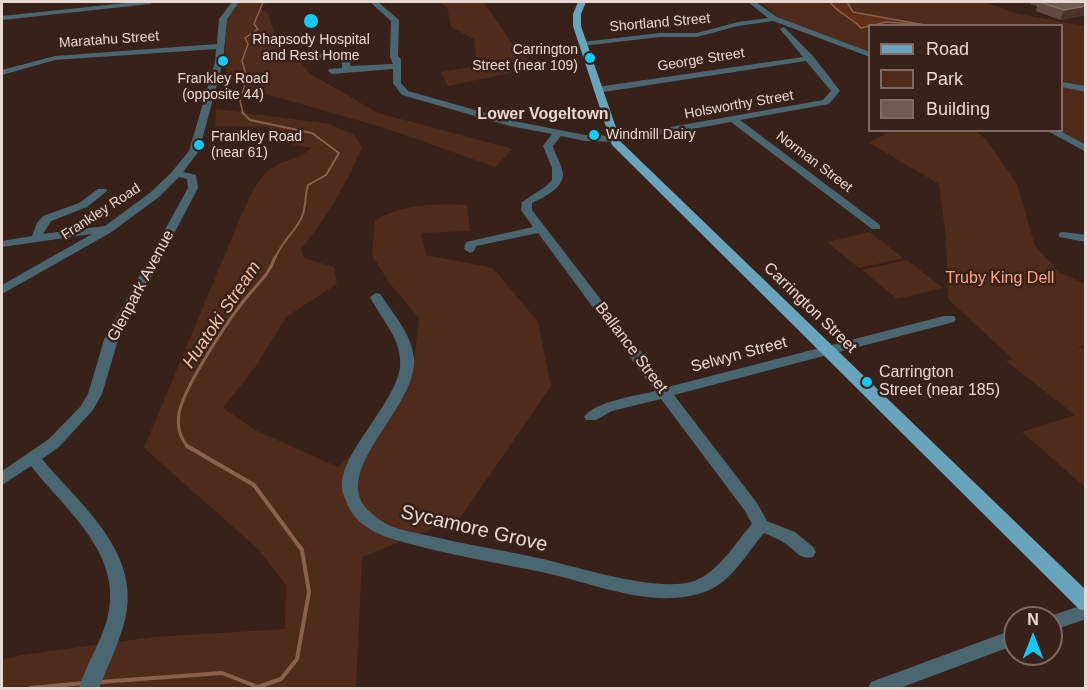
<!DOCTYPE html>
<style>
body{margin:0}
#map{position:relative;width:1087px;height:690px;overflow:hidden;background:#382118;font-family:Arial,sans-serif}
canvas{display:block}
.frame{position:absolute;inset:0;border:3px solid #e8d8d2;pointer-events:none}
.legend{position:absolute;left:868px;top:24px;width:195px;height:108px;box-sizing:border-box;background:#382118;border:2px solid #7e6a62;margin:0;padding:8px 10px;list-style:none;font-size:18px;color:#e8d8d2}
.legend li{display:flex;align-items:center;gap:12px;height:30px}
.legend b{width:30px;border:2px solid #7e6a62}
.north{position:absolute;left:1003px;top:606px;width:60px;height:60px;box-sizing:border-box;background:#382118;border:2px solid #7e6a62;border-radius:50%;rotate:0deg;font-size:16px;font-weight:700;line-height:24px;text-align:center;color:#e8d8d2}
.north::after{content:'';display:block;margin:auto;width:21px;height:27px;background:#13cafb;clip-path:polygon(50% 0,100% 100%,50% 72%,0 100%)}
</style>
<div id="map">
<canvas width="1087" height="690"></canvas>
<div class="frame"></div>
<ul class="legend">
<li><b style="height:8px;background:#68a4bb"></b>Road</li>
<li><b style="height:16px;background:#4f2b1c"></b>Park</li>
<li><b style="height:16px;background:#705950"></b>Building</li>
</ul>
<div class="north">N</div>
</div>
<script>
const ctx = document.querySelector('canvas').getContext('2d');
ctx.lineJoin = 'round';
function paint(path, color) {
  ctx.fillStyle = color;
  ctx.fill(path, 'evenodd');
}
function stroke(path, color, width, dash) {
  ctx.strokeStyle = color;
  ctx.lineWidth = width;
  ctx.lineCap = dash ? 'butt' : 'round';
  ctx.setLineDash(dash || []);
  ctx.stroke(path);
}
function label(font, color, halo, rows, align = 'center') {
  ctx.font = font + ' Arial,sans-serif';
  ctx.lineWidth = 5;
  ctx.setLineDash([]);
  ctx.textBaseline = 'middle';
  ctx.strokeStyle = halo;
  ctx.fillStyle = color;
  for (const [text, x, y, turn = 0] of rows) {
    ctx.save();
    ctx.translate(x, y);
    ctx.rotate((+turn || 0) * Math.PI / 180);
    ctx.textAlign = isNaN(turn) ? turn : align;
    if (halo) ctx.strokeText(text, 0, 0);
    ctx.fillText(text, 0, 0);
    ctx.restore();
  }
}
const green = new Path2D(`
 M 239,2 L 270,2 L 258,7 L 268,13 L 278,45 L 291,50 L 309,73 L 378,113 L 513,149 L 495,167 L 388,129 L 252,90 L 226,77 L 225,14 Z
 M 439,2 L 484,2 L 515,48 L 531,63 L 529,69 L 448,86 L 441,72 L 477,66 L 474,39 L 451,27 L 447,7 Z
 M 760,2 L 987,3 L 1019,14 L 1085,26 L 1085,149 L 1051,131 L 1062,130 L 1062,26 L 870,26 L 869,52 L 780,18 Z
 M 216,109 L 330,124 L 354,135 L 362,147 C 346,185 327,217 301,249 L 304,258 L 334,267 L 337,284 L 286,317 L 256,366 L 223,408 L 257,431 L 338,467 L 375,434 L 413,371 L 419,318 L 390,284 L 372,255 L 375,220 C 406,204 433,203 467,205 L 470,231 L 421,233 L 426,255 L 493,268 L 538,322 L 551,386 L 460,518 L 362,557 L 356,688 L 2,688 L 2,660 L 21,655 L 154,637 L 285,629 L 286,585 L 258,549 L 144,448 L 241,216 C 249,200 256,178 272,168 C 285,159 299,160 311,148 L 294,145 L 267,127 L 215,126 Z
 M 891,131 L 975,131 L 986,139 L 1017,184 L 1035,246 L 1059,272 L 1085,284 L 1085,345 L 1076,348 L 1085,347 L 1085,487 L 1022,432 L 1075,415 L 1006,361 L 1013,359 L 948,299 L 946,238 L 939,184 L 869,143 Z
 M 870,232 L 903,258 L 859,268 L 827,242 Z
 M 907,260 L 943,288 L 897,299 L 862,270 Z`);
const water = new Path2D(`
 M 830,2 L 847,2 L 853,12 L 925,25 L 886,22 L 861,28 C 854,19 837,13 830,2 Z`);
const streamFar3 = new Path2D(`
 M 243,113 L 240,101 L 247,78 L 242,61 L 248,44 L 245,38 L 258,29 L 254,24 L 263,2`);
const streamFar2 = new Path2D(`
 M 242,112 L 250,120 L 312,133 L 339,153 L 326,175 L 308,185 C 305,195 306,205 303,214 C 298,230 280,242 275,259`);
const streamFar1 = new Path2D(`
 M 188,447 C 180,438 177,426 179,413 C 184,387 228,320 246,298 C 257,284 270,274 275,257`);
const stream = new Path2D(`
 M 100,682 L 222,673 L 258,687 L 281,679 L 297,659 L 309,592 L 302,550 L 254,485 L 187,446
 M 30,688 L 85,683`);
const minor = new Path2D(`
 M 135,2 L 154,2 L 150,4 L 2,20 L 2,16 Z
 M 232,2 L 239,2 L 227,19 L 223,62 L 199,151 L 183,172 L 196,175 L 198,188 L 118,340 L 102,394 L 93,410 L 59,447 L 42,459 C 80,505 142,552 125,620 C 119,643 108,666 99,688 L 79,688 C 86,665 100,644 107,620 C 125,555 67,512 31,466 L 2,485 L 2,471 L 49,439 L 80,407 L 88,394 L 104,340 L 188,188 L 187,179 L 179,177 L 159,197 L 110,233 L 2,294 L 2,285 L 92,234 L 2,247 L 2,241 L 32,236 L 37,223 L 43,216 L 79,203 L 98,189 L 106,189 L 107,191 L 87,207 L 51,221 L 43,234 L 105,226 L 151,192 L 171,173 L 189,151 L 215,62 L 216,49 L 55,60 L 2,75 L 2,70 L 55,56 L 217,44 L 219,19 Z
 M 370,2 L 378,2 L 399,20 L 398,56 L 401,59 L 401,83 L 408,91 L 514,121 L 585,135 L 620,136 L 823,100 L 831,91 L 806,61 L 597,93 L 593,90 L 597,87 L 803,57 L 780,29 L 784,27 L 813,56 L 840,91 L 829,104 L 740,120 L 880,225 L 880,229 L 872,229 L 731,122 L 620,142 L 585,141 L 561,136 L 553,146 C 555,155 560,161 562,169 C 568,187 544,197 532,203 L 532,210 L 668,387 L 944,316 L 954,316 L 956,319 L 954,322 L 674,395 L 757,503 L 767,521 L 795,532 L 813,547 L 816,552 L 813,557 C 799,561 794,548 783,542 C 777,538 770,536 764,533 C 747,553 732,581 707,591 C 656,611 596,584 546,573 C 498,563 450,555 403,542 C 381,536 359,528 348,506 C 347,502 344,497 343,493 C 333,459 395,406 400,367 C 403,340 381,319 370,297 L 376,293 L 380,294 C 393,313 412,335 414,358 C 418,406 334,466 365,507 C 370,513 383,523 391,526 C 403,531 417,533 430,536 C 463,544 496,549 529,556 C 570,564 656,594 694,581 C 719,572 735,543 752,524 L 745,511 L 661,399 L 612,411 L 596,420 L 586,420 L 584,417 C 595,401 636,396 655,391 L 538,233 L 476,246 L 474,251 L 470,253 L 464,249 L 466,242 L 533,227 L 521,210 L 522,202 L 545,187 L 552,180 L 552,168 L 543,146 L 552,134 L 510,126 L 402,95 L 393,83 L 393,69 L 332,74 L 328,71 L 329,69 L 342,68 L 342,59 L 313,59 L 312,57 C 321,52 344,51 351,59 L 350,66 L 393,64 L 390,57 L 391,21 Z
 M 748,2 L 756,2 L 777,17 L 870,52 L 870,57 L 773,21 L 738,26 L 697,37 L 660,37 L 582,46 L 578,44 L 582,42 L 660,33 L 697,33 L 738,22 L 768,18 Z
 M 1062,82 L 1086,86 L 1086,92 L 1062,87 Z
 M 1046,130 L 1058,130 L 1086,145 L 1086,152 Z
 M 1063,232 L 1086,235 L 1086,242 L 1059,237 L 1059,233 Z
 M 1086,604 L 1086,619 L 1051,631 L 1051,618 L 1044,618 Z
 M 1015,629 L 1015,645 L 900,688 L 868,688 L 871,682 Z`);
const major = new Path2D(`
 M 578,2 L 586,2 L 581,14 L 581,26 L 621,142 L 1086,590 L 1086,611 L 1079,609 L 612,145 L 573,26 L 573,14 Z`);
const wall = new Path2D(`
 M 1031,2 L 1086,2 L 1086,15 L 1060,20 L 1036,11 L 1037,6 L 1030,4 Z`);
const shadedWall = new Path2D(`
 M 1086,6 L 1086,15 L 1060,20 L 1064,10 Z`);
const building = new Path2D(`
 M 1040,2 L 1086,2 L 1086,6 L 1064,10 Z`);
const markers = [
 [311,21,8,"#13cafb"],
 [590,58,6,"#13cafb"],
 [223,61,6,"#13cafb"],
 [594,135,6,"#13cafb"],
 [199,145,6,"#13cafb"],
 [867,382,6,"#13cafb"]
];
const farStreetnames = [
 ["Shortland Street",660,23,-5],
 ["Maratahu Street",109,40,-4],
 ["George Street",701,60,-9],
 ["Holsworthy Street",739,105,-10],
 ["Norman Street",814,162,37],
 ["Frankley Road",101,212,-33]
];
const farPoinames = [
 ["Rhapsody Hospital",311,40],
 ["and Rest Home",311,56],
 ["Carrington",578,50,"right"],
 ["Street (near 109)",578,66,"right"],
 ["Frankley Road",223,79],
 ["(opposite 44)",223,95],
 ["Windmill Dairy",606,135,"left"],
 ["Frankley Road",211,137,"left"],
 ["(near 61)",211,153,"left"]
];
const farQuarternames = [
 ["Lower Vogeltown",543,115]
];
const parkNames = [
 ["Truby King Dell",1000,279]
];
const streetNames = [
 ["Glenpark Avenue",141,286,-62],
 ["Carrington Street",810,308,44],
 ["Ballance Street",631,348,53],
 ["Selwyn Street",739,355,-15]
];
const poiNames = [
 ["Carrington",879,373],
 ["Street (near 185)",879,391]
];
const waterNames = [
 ["Huatoki Stream",222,315,-56]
];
const nearStreetnames = [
 ["Sycamore Grove",474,529,13]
];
paint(green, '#4f2b1c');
paint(water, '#612e16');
stroke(water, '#8a614e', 1.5);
stroke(streamFar3, '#8a614e', 1.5);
stroke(streamFar2, '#8a614e', 2);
stroke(streamFar1, '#8a614e', 3);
stroke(stream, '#8a614e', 4);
paint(minor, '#4a6671');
paint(major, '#68a4bb');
paint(wall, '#624a40');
paint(shadedWall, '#4b3329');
paint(building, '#705950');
stroke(building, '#836d64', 1.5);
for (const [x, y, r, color] of markers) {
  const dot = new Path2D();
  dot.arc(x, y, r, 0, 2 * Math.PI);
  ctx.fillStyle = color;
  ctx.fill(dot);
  stroke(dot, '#382118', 2);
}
label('14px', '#e8d8d2', '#382118', farStreetnames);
label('14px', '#e8d8d2', '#382118', farPoinames);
label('bold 16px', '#e8d8d2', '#382118', farQuarternames);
label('16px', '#fda783', '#382118', parkNames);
label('16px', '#e8d8d2', '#382118', streetNames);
label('16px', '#e8d8d2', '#382118', poiNames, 'left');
label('italic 18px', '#f3bfa9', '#382118', waterNames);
label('20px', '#e8d8d2', '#382118', nearStreetnames);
</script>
